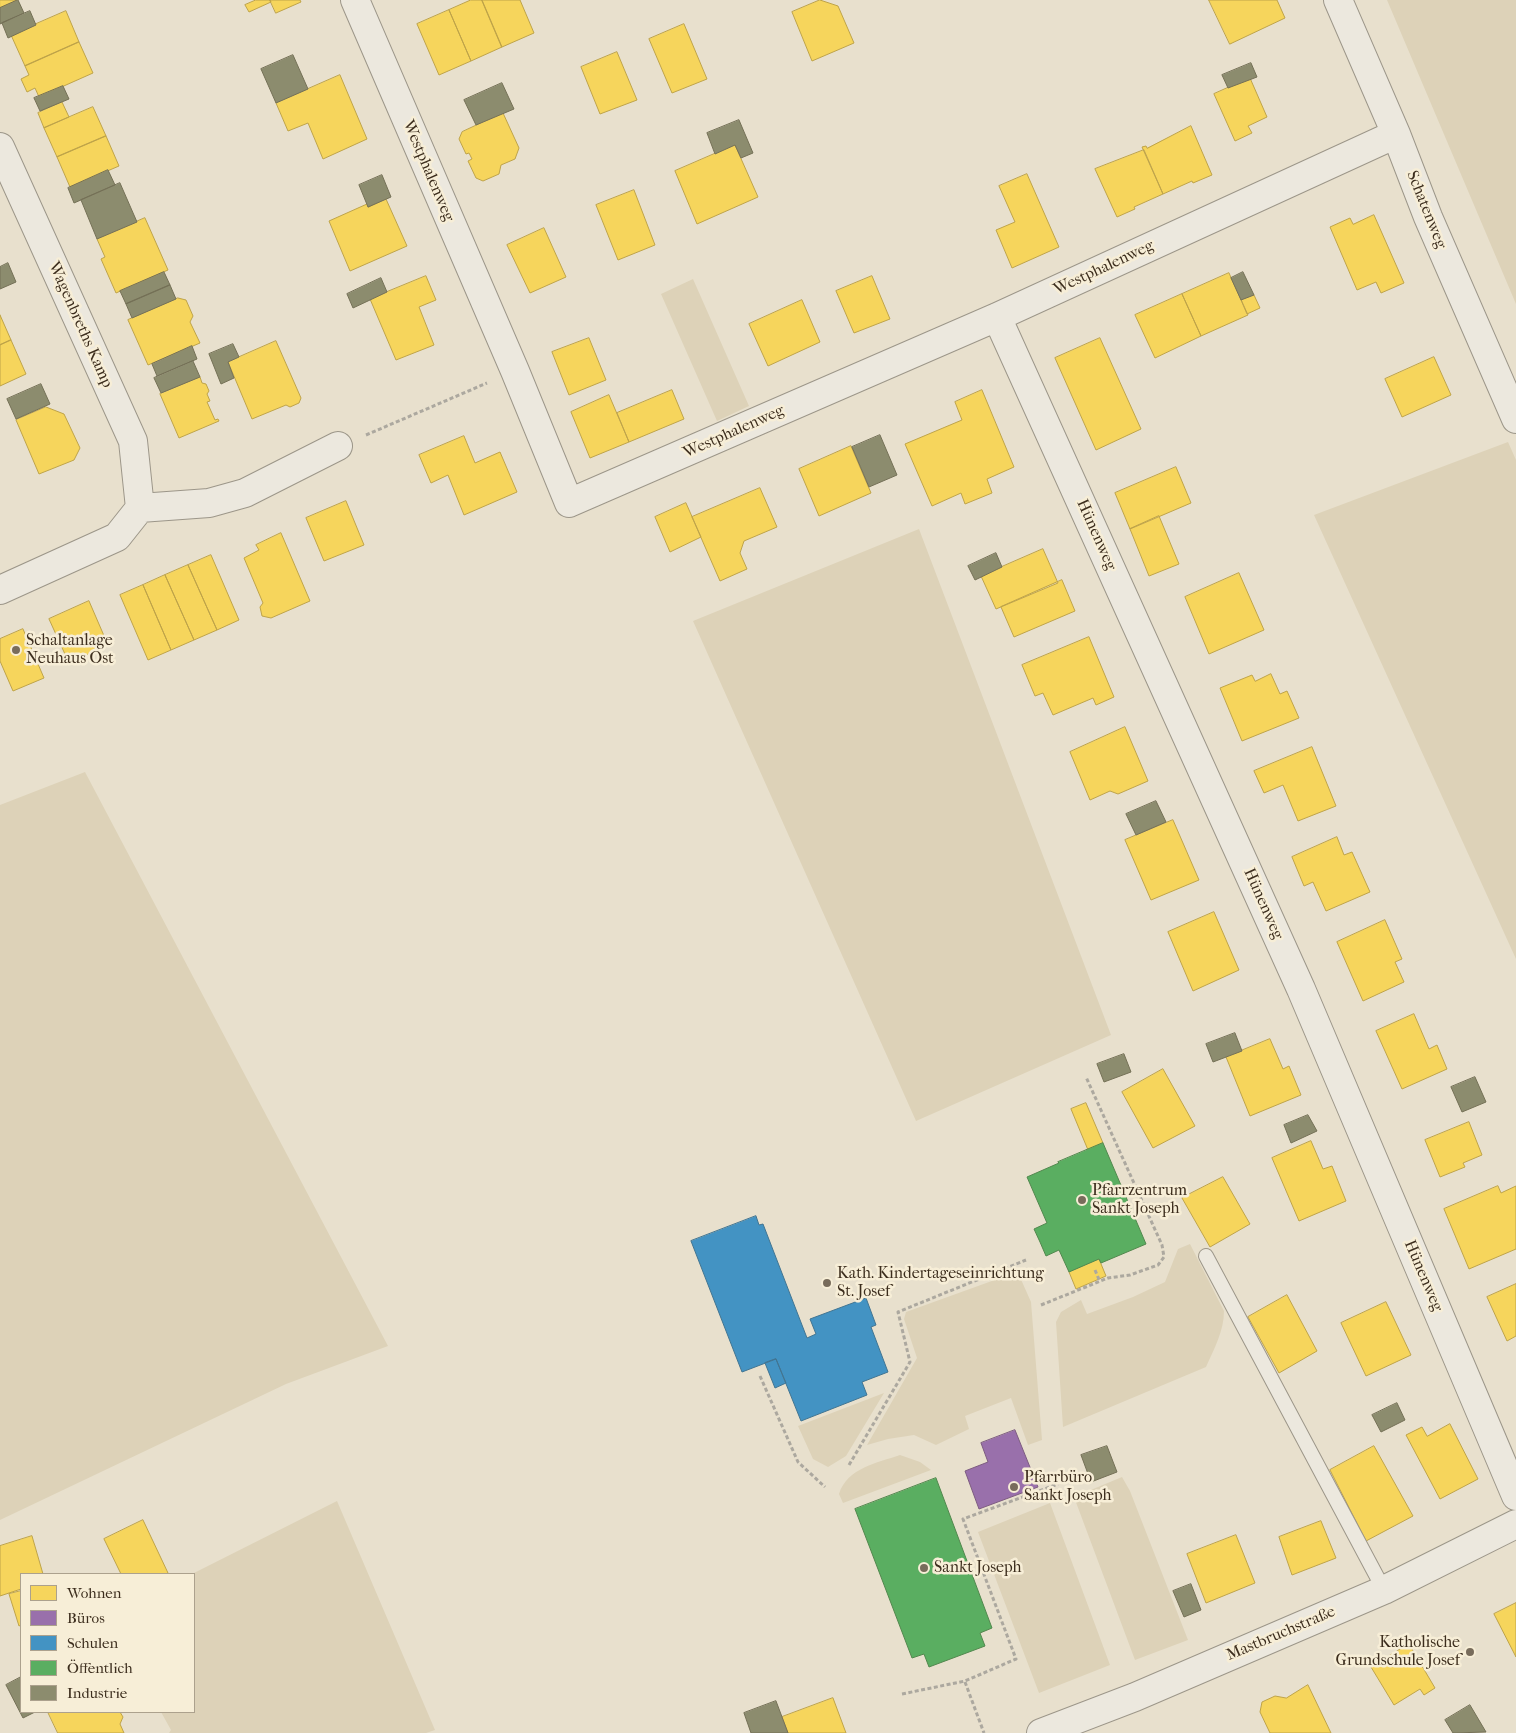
<!DOCTYPE html>
<meta charset="utf-8">
<style>
body{margin:0}
#map{position:relative;width:1516px;height:1733px;overflow:hidden;background:#e8e0cd;font-family:"IM FELL French Canon",serif}
canvas{display:block}
.legend{position:absolute;left:20px;top:1573px;width:175px;height:140px;box-sizing:border-box;background:#f7eed7;border:1px solid #aca18d;margin:0;padding:6px 9px;list-style:none;font-size:15px;color:#3c2d1d}
.legend li{display:flex;align-items:center;gap:10px;height:25px}
.legend b{width:25px;border:1px solid #aca18d}
</style>
<div id="map">
<canvas width="1516" height="1733"></canvas>
<ul class="legend">
<li><b style="height:14px;background:#f6d55c"></b>Wohnen</li>
<li><b style="height:14px;background:#9970ab"></b>Büros</li>
<li><b style="height:14px;background:#4393c3"></b>Schulen</li>
<li><b style="height:14px;background:#5aae61"></b>Öffentlich</li>
<li><b style="height:14px;background:#8c8c6e"></b>Industrie</li>
</ul>
</div>
<script>
const ctx = document.querySelector('canvas').getContext('2d');
ctx.lineJoin = 'round';
function paint(path, color) {
  ctx.fillStyle = color;
  ctx.fill(path, 'evenodd');
}
function stroke(path, color, width, dash) {
  ctx.strokeStyle = color;
  ctx.lineWidth = width;
  ctx.lineCap = dash ? 'butt' : 'round';
  ctx.setLineDash(dash || []);
  ctx.stroke(path);
}
function label(font, color, halo, rows, align = 'center') {
  ctx.font = font + ' "IM FELL French Canon",serif';
  ctx.lineWidth = 5;
  ctx.setLineDash([]);
  ctx.textBaseline = 'middle';
  ctx.strokeStyle = halo;
  ctx.fillStyle = color;
  for (const [text, x, y, turn = 0] of rows) {
    ctx.save();
    ctx.translate(x, y);
    ctx.rotate((+turn || 0) * Math.PI / 180);
    ctx.textAlign = isNaN(turn) ? turn : align;
    if (halo) ctx.strokeText(text, 0, 0);
    ctx.fillText(text, 0, 0);
    ctx.restore();
  }
}
const green = new Path2D(`
 M 1387,0 L 1516,0 L 1516,304 Z
 M 693,279 L 749,406 L 717,421 L 661,294 Z
 M 1508,442 L 1516,460 L 1516,959 L 1314,515 Z
 M 919,529 L 1111,1035 L 916,1121 L 693,621 Z
 M 85,772 L 388,1346 L 286,1384 L 0,1520 L 0,805 Z
 M 1190,1244 L 1224,1311 C 1224,1331 1214,1349 1206,1367 L 1063,1427 L 1056,1322 L 1061,1312 L 1081,1300 L 1087,1314 L 1133,1297 L 1165,1282 L 1178,1249 Z
 M 1014,1273 L 1019,1275 L 1031,1302 L 1042,1440 L 1028,1445 L 1011,1398 L 965,1416 L 969,1429 L 936,1445 L 914,1435 L 888,1439 L 867,1445 L 917,1358 L 904,1319 L 906,1312 Z
 M 884,1393 L 846,1456 L 828,1467 L 813,1459 L 798,1426 Z
 M 900,1455 L 920,1462 L 931,1470 L 843,1503 L 839,1494 C 847,1468 877,1463 900,1455 Z
 M 1122,1477 L 1130,1491 L 1188,1640 L 1135,1660 L 1074,1497 Z
 M 337,1501 L 435,1730 L 426,1733 L 169,1733 L 171,1730 L 161,1712 L 194,1712 L 194,1574 L 192,1574 Z
 M 1050,1503 L 1110,1665 L 1039,1693 L 978,1532 Z`);
const homes = new Path2D(`
 M 0,0 L 18,0 L 0,8 Z
 M 256,0 L 270,0 L 271,2 L 249,12 L 245,5 Z
 M 270,0 L 300,0 L 301,2 L 276,13 Z
 M 471,0 L 482,0 L 502,47 L 471,61 L 449,10 Z
 M 482,0 L 520,0 L 534,33 L 502,47 Z
 M 820,0 L 838,6 L 854,43 L 812,61 L 792,12 Z
 M 1209,0 L 1277,0 L 1285,18 L 1230,44 Z
 M 449,10 L 471,61 L 439,75 L 417,24 Z
 M 66,11 L 79,42 L 25,66 L 11,35 Z
 M 684,24 L 707,79 L 672,93 L 649,39 Z
 M 79,42 L 93,73 L 39,97 L 35,88 L 27,92 L 21,79 L 29,75 L 25,66 Z
 M 617,52 L 637,100 L 600,114 L 581,67 Z
 M 340,75 L 367,139 L 323,159 L 308,123 L 288,131 L 276,103 Z
 M 1250,78 L 1267,117 L 1248,126 L 1252,133 L 1235,141 L 1214,94 Z
 M 62,102 L 69,117 L 44,128 L 38,113 Z
 M 93,107 L 106,136 L 57,157 L 44,128 Z
 M 503,113 L 519,148 L 515,159 L 501,165 L 499,174 L 483,181 L 476,178 L 468,161 L 472,159 L 469,153 L 466,154 L 459,139 L 462,132 Z
 M 1191,126 L 1212,175 L 1193,183 L 1192,181 L 1163,194 L 1142,147 L 1146,146 L 1147,148 Z
 M 106,136 L 119,166 L 70,187 L 57,157 Z
 M 735,145 L 758,197 L 697,224 L 675,171 Z
 M 1144,150 L 1163,194 L 1134,207 L 1135,209 L 1117,217 L 1095,169 Z
 M 1027,174 L 1059,247 L 1012,268 L 996,230 L 1015,222 L 999,186 Z
 M 634,190 L 655,245 L 618,260 L 596,205 Z
 M 386,199 L 407,246 L 350,271 L 329,221 L 367,204 L 368,207 Z
 M 1374,215 L 1404,283 L 1381,293 L 1376,282 L 1357,290 L 1330,227 L 1350,218 L 1353,224 Z
 M 145,218 L 168,270 L 116,293 L 101,259 L 105,257 L 97,239 Z
 M 544,228 L 566,277 L 530,293 L 507,245 Z
 M 1229,273 L 1248,315 L 1201,336 L 1182,294 Z
 M 426,276 L 436,300 L 419,307 L 434,345 L 396,360 L 370,299 Z
 M 872,276 L 890,319 L 854,333 L 836,291 Z
 M 1182,294 L 1201,336 L 1155,358 L 1135,315 Z
 M 1254,295 L 1260,308 L 1247,314 L 1241,300 Z
 M 178,298 L 186,300 L 193,316 L 190,322 L 200,343 L 148,365 L 128,320 Z
 M 802,300 L 820,342 L 768,366 L 749,324 Z
 M 0,315 L 11,340 L 0,345 Z
 M 589,338 L 606,380 L 569,395 L 552,352 Z
 M 1100,338 L 1141,429 L 1096,450 L 1055,358 Z
 M 11,340 L 26,374 L 0,386 L 0,345 Z
 M 276,341 L 301,398 L 299,403 L 290,407 L 286,405 L 252,419 L 228,362 Z
 M 1434,357 L 1451,395 L 1402,417 L 1385,379 Z
 M 200,377 L 202,383 L 206,384 L 209,391 L 207,394 L 210,401 L 207,402 L 215,420 L 218,419 L 219,421 L 179,438 L 160,394 Z
 M 672,390 L 684,419 L 629,442 L 617,413 Z
 M 982,390 L 1014,467 L 987,479 L 992,493 L 965,504 L 961,493 L 932,506 L 905,444 L 962,420 L 955,402 Z
 M 609,395 L 629,442 L 590,458 L 571,412 Z
 M 46,407 L 64,414 L 80,448 L 74,460 L 39,474 L 16,420 Z
 M 464,436 L 475,463 L 500,452 L 517,492 L 464,515 L 448,475 L 431,483 L 419,455 Z
 M 851,446 L 871,493 L 819,516 L 799,469 Z
 M 1176,467 L 1191,503 L 1130,529 L 1115,493 Z
 M 760,488 L 777,527 L 744,541 L 740,553 L 747,569 L 720,581 L 692,517 Z
 M 346,501 L 364,545 L 324,561 L 306,518 Z
 M 686,503 L 701,537 L 670,552 L 655,517 Z
 M 1159,516 L 1179,564 L 1149,576 L 1130,529 Z
 M 281,533 L 310,601 L 271,618 L 262,616 L 260,607 L 263,603 L 244,558 L 259,550 L 256,545 Z
 M 1043,549 L 1058,583 L 996,609 L 981,576 Z
 M 211,555 L 239,620 L 217,630 L 188,565 Z
 M 188,565 L 217,630 L 194,640 L 165,575 Z
 M 1239,573 L 1264,630 L 1209,654 L 1185,597 Z
 M 165,575 L 194,640 L 171,650 L 143,585 Z
 M 1062,580 L 1075,611 L 1014,637 L 1001,607 Z
 M 143,585 L 171,650 L 148,660 L 120,595 Z
 M 89,601 L 108,645 L 69,663 L 49,619 Z
 M 23,629 L 44,678 L 13,691 L 0,661 L 0,639 Z
 M 1089,637 L 1114,697 L 1096,705 L 1093,698 L 1053,715 L 1043,693 L 1035,696 L 1022,665 Z
 M 1271,674 L 1280,694 L 1287,691 L 1299,718 L 1242,741 L 1220,688 L 1252,675 L 1255,681 Z
 M 1125,727 L 1148,781 L 1118,794 L 1110,791 L 1090,800 L 1070,752 Z
 M 1312,747 L 1336,806 L 1298,821 L 1283,785 L 1264,793 L 1254,771 Z
 M 1173,820 L 1199,880 L 1151,900 L 1125,840 Z
 M 1337,837 L 1344,855 L 1352,852 L 1370,892 L 1326,911 L 1313,882 L 1304,886 L 1292,857 Z
 M 1214,912 L 1239,970 L 1193,991 L 1168,932 Z
 M 1385,920 L 1402,959 L 1395,962 L 1404,982 L 1363,1001 L 1337,942 Z
 M 1414,1014 L 1429,1049 L 1437,1045 L 1447,1069 L 1402,1089 L 1376,1031 Z
 M 1270,1039 L 1283,1069 L 1289,1066 L 1301,1095 L 1250,1116 L 1226,1057 Z
 M 1163,1069 L 1195,1126 L 1153,1148 L 1122,1092 Z
 M 1086,1103 L 1103,1143 L 1088,1150 L 1071,1109 Z
 M 1469,1122 L 1482,1155 L 1463,1163 L 1465,1167 L 1440,1177 L 1425,1140 Z
 M 1311,1141 L 1323,1169 L 1332,1166 L 1346,1201 L 1299,1221 L 1272,1158 Z
 M 1223,1177 L 1250,1224 L 1210,1247 L 1182,1198 Z
 M 1498,1186 L 1501,1193 L 1516,1186 L 1516,1249 L 1469,1269 L 1444,1209 Z
 M 1099,1259 L 1106,1276 L 1076,1289 L 1069,1272 Z
 M 1516,1284 L 1516,1336 L 1507,1341 L 1487,1297 Z
 M 1287,1295 L 1317,1351 L 1279,1373 L 1248,1317 Z
 M 1386,1302 L 1411,1355 L 1366,1376 L 1341,1323 Z
 M 1450,1424 L 1478,1479 L 1440,1499 L 1406,1435 L 1422,1427 L 1427,1436 Z
 M 1374,1446 L 1413,1516 L 1366,1541 L 1330,1470 Z
 M 143,1520 L 168,1573 L 165,1574 L 121,1574 L 104,1539 Z
 M 1321,1521 L 1336,1558 L 1292,1575 L 1279,1537 Z
 M 1236,1535 L 1255,1583 L 1206,1603 L 1187,1554 Z
 M 32,1536 L 43,1574 L 21,1574 L 21,1589 L 0,1596 L 0,1546 Z
 M 21,1591 L 21,1625 L 19,1626 L 9,1594 Z
 M 1516,1603 L 1516,1657 L 1494,1614 Z
 M 1409,1644 L 1435,1688 L 1424,1695 L 1420,1689 L 1394,1705 L 1371,1667 Z
 M 1308,1685 L 1331,1733 L 1270,1733 L 1260,1712 L 1262,1702 L 1275,1696 L 1286,1698 Z
 M 833,1698 L 846,1733 L 788,1733 L 782,1717 Z
 M 48,1712 L 120,1712 L 123,1717 L 120,1724 L 124,1733 L 58,1733 Z`);
const offices = new Path2D(`
 M 1015,1430 L 1038,1487 L 979,1509 L 965,1471 L 988,1462 L 981,1443 Z`);
const schools = new Path2D(`
 M 756,1216 L 759,1225 L 763,1224 L 807,1338 L 816,1334 L 810,1319 L 866,1298 L 876,1325 L 871,1327 L 888,1372 L 862,1382 L 867,1395 L 801,1421 L 776,1359 L 742,1372 L 691,1241 Z
 M 776,1359 L 786,1383 L 775,1388 L 765,1363 Z`);
const public = new Path2D(`
 M 1103,1143 L 1146,1244 L 1101,1263 L 1099,1259 L 1069,1272 L 1059,1250 L 1046,1256 L 1040,1242 L 1034,1229 L 1047,1223 L 1027,1177 L 1059,1163 L 1058,1162 Z
 M 936,1478 L 992,1628 L 980,1633 L 985,1646 L 929,1667 L 924,1654 L 912,1658 L 855,1509 Z`);
const industry = new Path2D(`
 M 18,0 L 24,13 L 0,24 L 0,8 Z
 M 30,11 L 36,25 L 8,38 L 2,23 Z
 M 293,55 L 308,89 L 276,103 L 261,69 Z
 M 1251,63 L 1257,77 L 1228,88 L 1222,75 Z
 M 502,83 L 514,109 L 476,125 L 464,100 Z
 M 63,86 L 69,99 L 40,111 L 34,98 Z
 M 739,120 L 753,153 L 741,158 L 735,145 L 715,154 L 707,133 Z
 M 108,170 L 115,185 L 74,203 L 68,188 Z
 M 382,175 L 391,197 L 368,207 L 359,185 Z
 M 120,183 L 137,222 L 97,239 L 81,200 Z
 M 8,263 L 16,282 L 0,289 L 0,267 Z
 M 164,272 L 170,285 L 126,304 L 120,291 Z
 M 1243,272 L 1254,295 L 1241,300 L 1231,278 Z
 M 381,278 L 387,292 L 353,308 L 347,294 Z
 M 170,285 L 176,299 L 132,318 L 126,304 Z
 M 233,344 L 239,357 L 228,362 L 234,378 L 221,384 L 209,354 Z
 M 192,346 L 197,359 L 157,376 L 152,364 Z
 M 193,361 L 200,377 L 161,393 L 154,378 Z
 M 41,384 L 50,404 L 16,419 L 7,399 Z
 M 880,435 L 897,475 L 869,487 L 852,447 Z
 M 996,553 L 1002,567 L 975,580 L 968,566 Z
 M 1156,801 L 1166,822 L 1136,835 L 1126,814 Z
 M 1235,1033 L 1242,1051 L 1213,1062 L 1206,1044 Z
 M 1124,1054 L 1131,1072 L 1104,1082 L 1097,1064 Z
 M 1475,1077 L 1486,1102 L 1462,1112 L 1451,1087 Z
 M 1308,1115 L 1317,1131 L 1291,1143 L 1284,1125 Z
 M 1397,1403 L 1405,1420 L 1381,1432 L 1372,1415 Z
 M 1107,1446 L 1117,1472 L 1091,1482 L 1081,1455 Z
 M 1191,1584 L 1201,1610 L 1184,1617 L 1173,1591 Z
 M 21,1677 L 21,1712 L 35,1712 L 23,1718 L 6,1685 Z
 M 776,1701 L 788,1733 L 751,1733 L 744,1713 Z
 M 1470,1705 L 1486,1732 L 1453,1733 L 1445,1720 Z`);
const path = new Path2D(`
 M 366,435 L 487,383
 M 1095,1270 L 1100,1282
 M 1041,1305 L 1108,1278 L 1130,1275 L 1158,1265 L 1164,1257 L 1162,1245 L 1086,1077
 M 760,1376 L 798,1462 L 825,1487
 M 849,1465 L 910,1362 L 898,1312 L 1026,1260
 M 965,1682 L 984,1733
 M 902,1694 L 965,1681 L 1016,1659 L 963,1519 L 1058,1484`);
const service = new Path2D(`
 M 1206,1256 L 1384,1590`);
const minor = new Path2D(`
 M 355,0 L 515,371 L 569,503 L 997,317 L 1396,134
 M 1338,0 L 1396,134 L 1428,217 L 1516,419
 M 0,147 L 133,441 L 140,508 L 117,537 L 0,590
 M 997,317 L 1301,989 L 1516,1496
 M 140,508 L 209,503 L 245,493 L 338,446
 M 1041,1733 L 1135,1697 L 1384,1590 L 1516,1524`);
const markers = [
 [16,650,5,"#786c5b"],
 [1082,1200,5,"#786c5b"],
 [827,1283,5,"#786c5b"],
 [1014,1487,5,"#786c5b"],
 [924,1568,5,"#786c5b"],
 [1470,1652,5,"#786c5b"]
];
const streetNames = [
 ["Westphalenweg",428,171,67],
 ["Schatenweg",1426,210,68],
 ["Westphalenweg",1104,268,-25],
 ["Wagenbreths Kamp",80,325,66],
 ["Westphalenweg",734,432,-24],
 ["Hünenweg",1096,535,66],
 ["Hünenweg",1263,904,66],
 ["Hünenweg",1423,1276,67],
 ["Mastbruchstraße",1281,1634,-23]
];
const poiNames = [
 ["Schaltanlage",26,641],
 ["Neuhaus Ost",26,659],
 ["Pfarrzentrum",1092,1191],
 ["Sankt Joseph",1092,1209],
 ["Kath. Kindertageseinrichtung",837,1274],
 ["St. Josef",837,1292],
 ["Pfarrbüro",1024,1478],
 ["Sankt Joseph",1024,1496],
 ["Sankt Joseph",934,1568],
 ["Katholische",1460,1643,"right"],
 ["Grundschule Josef",1460,1661,"right"]
];
paint(green, '#ddd2b8');
paint(homes, '#f6d55c');
stroke(homes, '#bea349', 1);
paint(offices, '#9970ab');
stroke(offices, '#7d5c80', 1);
paint(schools, '#4393c3');
stroke(schools, '#417491', 1);
paint(public, '#5aae61');
stroke(public, '#51874d', 1);
paint(industry, '#8c8c6e');
stroke(industry, '#747056', 1);
stroke(service, '#9c9689', 16);
stroke(minor, '#9c9689', 30);
stroke(path, '#aca89f', 3, [4, 2.5]);
stroke(service, '#ece8de', 14);
stroke(minor, '#ece8de', 28);
for (const [x, y, r, color] of markers) {
  const dot = new Path2D();
  dot.arc(x, y, r, 0, 2 * Math.PI);
  ctx.fillStyle = color;
  ctx.fill(dot);
  stroke(dot, '#f7eed7', 2);
}
label('16px', '#3c2d1d', '#f7eed7', streetNames);
label('16px', '#3c2d1d', '#f7eed7', poiNames, 'left');
</script>
